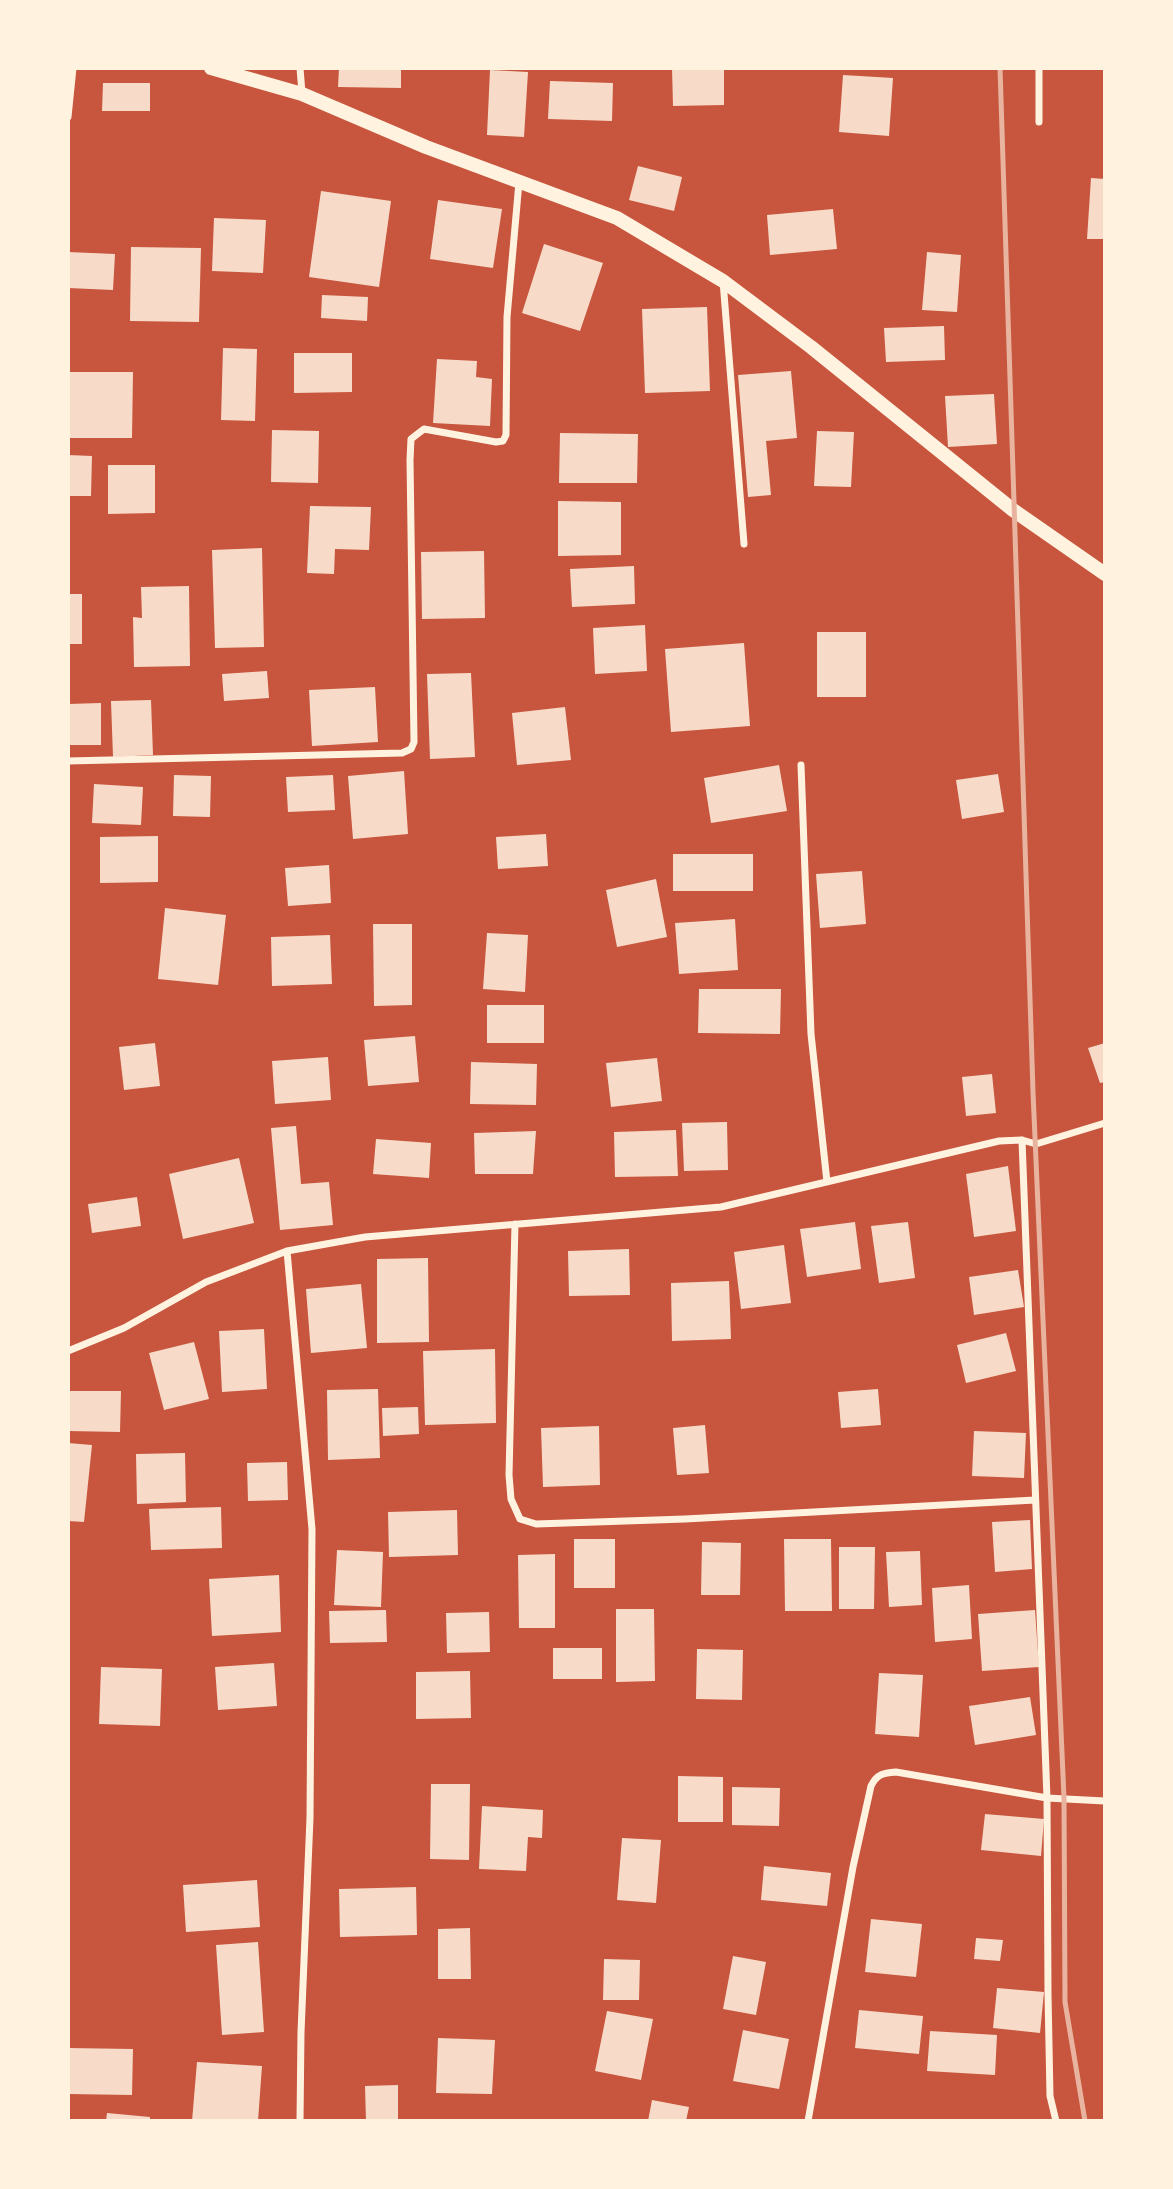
<!DOCTYPE html>
<style>
body{margin:0}
#map{position:relative;width:1173px;height:2189px;overflow:hidden;background:#c8553d;font-family:"Source Sans 3",sans-serif}
canvas{display:block}
.frame{position:absolute;inset:0;border:70px solid #fff3e0;pointer-events:none}
</style>
<div id="map">
<canvas width="1173" height="2189"></canvas>
<div class="frame"></div>
</div>
<script>
const ctx = document.querySelector('canvas').getContext('2d');
ctx.lineJoin = 'round';
function paint(path, color) {
  ctx.fillStyle = color;
  ctx.fill(path, 'evenodd');
}
function stroke(path, color, width, dash) {
  ctx.strokeStyle = color;
  ctx.lineWidth = width;
  ctx.lineCap = dash ? 'butt' : 'round';
  ctx.setLineDash(dash || []);
  ctx.stroke(path);
}
const building = new Path2D(`
 M 339,68 L 401,68 L 401,88 L 338,87 Z
 M 672,68 L 724,68 L 724,105 L 673,106 Z
 M 490,70 L 528,72 L 524,137 L 487,135 Z
 M 843,75 L 893,78 L 889,136 L 839,132 Z
 M 550,81 L 613,83 L 612,121 L 548,119 Z
 M 103,83 L 150,83 L 150,111 L 102,111 Z
 M 638,166 L 682,177 L 674,211 L 629,200 Z
 M 1091,178 L 1105,179 L 1104,239 L 1087,239 Z
 M 321,191 L 391,201 L 379,287 L 309,277 Z
 M 438,200 L 502,209 L 493,268 L 430,259 Z
 M 833,209 L 837,249 L 770,255 L 767,215 Z
 M 214,218 L 266,220 L 263,273 L 212,271 Z
 M 544,244 L 603,263 L 580,331 L 522,313 Z
 M 131,247 L 201,248 L 199,322 L 130,321 Z
 M 68,252 L 115,254 L 113,290 L 68,288 Z
 M 927,252 L 961,255 L 957,312 L 922,310 Z
 M 322,295 L 368,297 L 367,321 L 321,318 Z
 M 707,307 L 710,391 L 645,393 L 642,309 Z
 M 944,326 L 945,360 L 886,362 L 884,328 Z
 M 223,348 L 257,349 L 255,421 L 221,420 Z
 M 294,353 L 352,353 L 352,392 L 294,393 Z
 M 437,359 L 477,361 L 476,377 L 492,379 L 490,426 L 433,423 Z
 M 791,371 L 797,438 L 766,441 L 771,495 L 748,497 L 738,375 Z
 M 68,372 L 133,372 L 132,438 L 68,438 Z
 M 994,394 L 997,444 L 948,447 L 945,396 Z
 M 272,430 L 319,431 L 318,483 L 271,482 Z
 M 817,431 L 854,432 L 851,487 L 814,486 Z
 M 560,433 L 638,434 L 637,483 L 559,483 Z
 M 68,455 L 92,456 L 91,496 L 68,496 Z
 M 108,465 L 155,465 L 155,513 L 108,514 Z
 M 558,501 L 621,502 L 621,555 L 558,556 Z
 M 310,506 L 371,507 L 369,550 L 335,549 L 334,574 L 307,573 Z
 M 262,548 L 264,647 L 215,648 L 212,550 Z
 M 484,551 L 485,618 L 422,619 L 421,552 Z
 M 634,566 L 635,604 L 572,607 L 570,569 Z
 M 189,586 L 190,666 L 134,667 L 133,617 L 142,618 L 141,587 Z
 M 68,594 L 82,594 L 82,644 L 68,644 Z
 M 645,625 L 647,671 L 595,674 L 593,628 Z
 M 817,632 L 866,632 L 866,697 L 817,697 Z
 M 744,643 L 750,726 L 671,732 L 665,649 Z
 M 267,671 L 269,698 L 224,701 L 222,674 Z
 M 471,673 L 475,757 L 430,759 L 427,674 Z
 M 375,687 L 378,742 L 312,746 L 309,690 Z
 M 151,700 L 153,755 L 113,757 L 111,701 Z
 M 101,703 L 101,745 L 68,745 L 68,704 Z
 M 565,707 L 571,760 L 517,765 L 512,713 Z
 M 779,765 L 787,811 L 711,823 L 704,778 Z
 M 404,771 L 408,834 L 353,839 L 348,776 Z
 M 998,774 L 1004,812 L 962,819 L 956,780 Z
 M 174,775 L 211,776 L 210,817 L 173,816 Z
 M 333,775 L 335,810 L 288,812 L 286,777 Z
 M 94,784 L 143,787 L 141,825 L 92,823 Z
 M 546,834 L 548,866 L 498,869 L 496,837 Z
 M 158,836 L 158,882 L 100,883 L 100,837 Z
 M 673,854 L 753,854 L 753,891 L 673,891 Z
 M 329,865 L 331,903 L 288,906 L 285,868 Z
 M 862,871 L 866,924 L 820,928 L 816,874 Z
 M 656,879 L 667,937 L 617,947 L 606,890 Z
 M 165,908 L 226,915 L 218,985 L 158,979 Z
 M 735,919 L 738,970 L 679,974 L 675,923 Z
 M 373,924 L 412,924 L 412,1005 L 374,1006 Z
 M 487,933 L 528,935 L 525,992 L 483,989 Z
 M 330,935 L 332,984 L 272,986 L 271,937 Z
 M 699,989 L 781,989 L 780,1034 L 698,1033 Z
 M 487,1005 L 544,1005 L 544,1043 L 487,1043 Z
 M 415,1036 L 419,1082 L 368,1086 L 364,1040 Z
 M 155,1043 L 160,1086 L 124,1090 L 119,1047 Z
 M 1105,1043 L 1105,1082 L 1100,1083 L 1088,1048 Z
 M 328,1057 L 331,1100 L 275,1104 L 272,1061 Z
 M 657,1058 L 662,1101 L 611,1107 L 606,1063 Z
 M 471,1062 L 537,1064 L 536,1105 L 470,1104 Z
 M 992,1074 L 996,1113 L 966,1116 L 962,1077 Z
 M 727,1122 L 728,1170 L 684,1171 L 682,1123 Z
 M 296,1126 L 301,1184 L 329,1182 L 333,1225 L 280,1230 L 271,1128 Z
 M 676,1130 L 678,1176 L 615,1177 L 614,1132 Z
 M 536,1131 L 533,1174 L 475,1174 L 474,1133 Z
 M 376,1139 L 431,1143 L 429,1178 L 373,1174 Z
 M 239,1158 L 254,1223 L 183,1239 L 169,1174 Z
 M 1008,1166 L 1016,1231 L 974,1237 L 966,1174 Z
 M 137,1197 L 141,1226 L 92,1233 L 88,1204 Z
 M 855,1222 L 861,1269 L 807,1277 L 800,1229 Z
 M 908,1222 L 915,1278 L 879,1283 L 871,1226 Z
 M 784,1245 L 791,1303 L 741,1309 L 734,1252 Z
 M 629,1249 L 630,1295 L 569,1296 L 568,1251 Z
 M 428,1258 L 429,1342 L 377,1343 L 377,1259 Z
 M 1018,1270 L 1024,1307 L 974,1315 L 969,1277 Z
 M 729,1281 L 731,1339 L 672,1341 L 671,1283 Z
 M 361,1284 L 367,1348 L 311,1353 L 306,1289 Z
 M 264,1329 L 267,1389 L 222,1392 L 219,1331 Z
 M 1006,1333 L 1016,1371 L 966,1383 L 957,1345 Z
 M 194,1342 L 209,1399 L 164,1410 L 149,1353 Z
 M 495,1349 L 496,1423 L 425,1425 L 423,1351 Z
 M 378,1389 L 380,1458 L 328,1460 L 327,1390 Z
 M 878,1389 L 881,1425 L 841,1428 L 838,1392 Z
 M 68,1391 L 121,1391 L 120,1432 L 68,1431 Z
 M 418,1407 L 419,1434 L 383,1436 L 382,1408 Z
 M 705,1425 L 709,1473 L 677,1475 L 673,1428 Z
 M 599,1426 L 600,1485 L 543,1487 L 541,1428 Z
 M 974,1431 L 1026,1433 L 1024,1478 L 972,1476 Z
 M 68,1443 L 92,1445 L 84,1522 L 68,1521 Z
 M 185,1453 L 186,1502 L 137,1504 L 136,1454 Z
 M 287,1462 L 288,1500 L 248,1501 L 247,1463 Z
 M 221,1507 L 222,1548 L 151,1550 L 149,1509 Z
 M 457,1510 L 458,1555 L 389,1557 L 388,1512 Z
 M 1030,1520 L 1032,1569 L 995,1572 L 992,1522 Z
 M 574,1539 L 615,1539 L 615,1588 L 574,1588 Z
 M 784,1539 L 831,1539 L 832,1611 L 785,1611 Z
 M 702,1542 L 741,1543 L 740,1595 L 701,1595 Z
 M 839,1547 L 875,1547 L 874,1609 L 839,1609 Z
 M 337,1550 L 383,1552 L 381,1607 L 334,1605 Z
 M 920,1551 L 922,1605 L 889,1607 L 886,1552 Z
 M 555,1554 L 555,1628 L 519,1628 L 518,1555 Z
 M 279,1575 L 281,1632 L 212,1636 L 209,1579 Z
 M 969,1585 L 972,1639 L 935,1642 L 932,1588 Z
 M 616,1609 L 654,1609 L 655,1681 L 616,1682 Z
 M 386,1610 L 387,1642 L 330,1643 L 329,1611 Z
 M 1035,1610 L 1039,1667 L 982,1671 L 978,1614 Z
 M 489,1612 L 490,1652 L 447,1653 L 446,1613 Z
 M 553,1648 L 602,1648 L 602,1679 L 553,1679 Z
 M 697,1649 L 743,1650 L 742,1700 L 696,1699 Z
 M 274,1663 L 277,1706 L 218,1710 L 215,1667 Z
 M 101,1667 L 162,1669 L 160,1726 L 99,1724 Z
 M 470,1671 L 471,1718 L 416,1719 L 416,1672 Z
 M 879,1673 L 923,1675 L 919,1737 L 875,1734 Z
 M 1030,1697 L 1036,1735 L 975,1745 L 969,1706 Z
 M 678,1776 L 723,1777 L 723,1822 L 678,1822 Z
 M 431,1784 L 470,1784 L 469,1860 L 430,1859 Z
 M 732,1787 L 780,1788 L 779,1826 L 732,1825 Z
 M 482,1806 L 543,1810 L 542,1838 L 528,1837 L 526,1871 L 479,1869 Z
 M 985,1814 L 1044,1819 L 1041,1856 L 981,1850 Z
 M 622,1838 L 661,1840 L 656,1903 L 617,1900 Z
 M 764,1866 L 831,1873 L 827,1906 L 761,1900 Z
 M 257,1880 L 260,1927 L 186,1932 L 183,1885 Z
 M 416,1887 L 417,1935 L 340,1937 L 339,1889 Z
 M 871,1919 L 922,1924 L 916,1977 L 865,1972 Z
 M 470,1928 L 471,1979 L 438,1979 L 438,1929 Z
 M 976,1938 L 1003,1940 L 1000,1961 L 974,1959 Z
 M 258,1942 L 264,2032 L 222,2035 L 216,1945 Z
 M 733,1956 L 766,1962 L 756,2015 L 723,2009 Z
 M 604,1959 L 640,1960 L 639,2000 L 603,2000 Z
 M 997,1988 L 1044,1992 L 1040,2033 L 993,2028 Z
 M 859,2010 L 923,2016 L 919,2054 L 855,2048 Z
 M 607,2011 L 653,2019 L 641,2080 L 595,2071 Z
 M 743,2030 L 789,2039 L 779,2089 L 733,2081 Z
 M 930,2031 L 997,2035 L 995,2075 L 927,2071 Z
 M 438,2038 L 495,2040 L 492,2094 L 436,2093 Z
 M 68,2048 L 133,2049 L 132,2095 L 68,2094 Z
 M 197,2062 L 262,2066 L 258,2121 L 192,2121 Z
 M 398,2085 L 398,2121 L 366,2121 L 365,2086 Z
 M 652,2100 L 689,2107 L 686,2121 L 648,2121 Z
 M 107,2113 L 150,2117 L 150,2121 L 106,2121 Z`);
const minor = new Path2D(`
 M 300,68 L 302,93
 M 1039,68 L 1039,122
 M 68,117 L 73,68
 M 723,281 L 744,544
 M 68,761 L 402,753 L 411,749 L 414,742 L 410,460 L 411,439 L 424,429 L 496,442 L 503,441 L 506,435 L 507,317 L 519,182
 M 801,765 L 811,1034 L 827,1182
 M 1022,1140 L 1036,1144 L 1105,1123
 M 515,1224 L 509,1475 L 511,1499 L 520,1519 L 536,1524 L 685,1519 L 1035,1500
 M 287,1251 L 312,1529 L 310,1818 L 301,2032 L 300,2121
 M 68,1351 L 124,1328 L 206,1282 L 287,1251 L 365,1237 L 721,1207 L 999,1141 L 1022,1140 L 1047,1798 L 1105,1801
 M 808,2121 L 853,1867 L 871,1786 C 877,1774 883,1773 896,1772 L 1047,1798 L 1048,1994 L 1050,2096 L 1056,2121`);
const secondary = new Path2D(`
 M 211,68 L 302,94 L 426,147 L 617,218 L 723,281 L 811,347 L 1013,510 L 1105,574`);
const rail = new Path2D(`
 M 1000,68 L 1033,1092 L 1064,1798 L 1065,2002 L 1085,2121`);
paint(building, '#f7dbc8');
stroke(minor, '#fff3e0', 7);
stroke(secondary, '#fff3e0', 14);
stroke(rail, '#e9b49f', 5);
</script>
